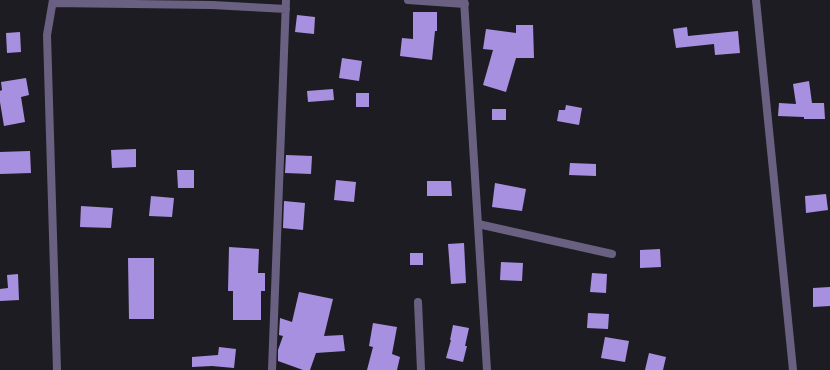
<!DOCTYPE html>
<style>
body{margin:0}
canvas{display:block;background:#1e1c23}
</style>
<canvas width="830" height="370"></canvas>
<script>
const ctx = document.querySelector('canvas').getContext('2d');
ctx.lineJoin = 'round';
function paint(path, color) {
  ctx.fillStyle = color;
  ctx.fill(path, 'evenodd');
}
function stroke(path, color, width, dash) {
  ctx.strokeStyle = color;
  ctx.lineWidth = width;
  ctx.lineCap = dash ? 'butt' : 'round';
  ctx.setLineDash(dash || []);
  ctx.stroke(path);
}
const building = new Path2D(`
 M 413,12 L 437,12 L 437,31 L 435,31 L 432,60 L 400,56 L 402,38 L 413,39 Z
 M 297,15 L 315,17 L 314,34 L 295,32 Z
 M 516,25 L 533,25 L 534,58 L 516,58 L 506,92 L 483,85 L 493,50 L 483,49 L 486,29 L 516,33 Z
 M 687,27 L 688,36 L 738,31 L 740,53 L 715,55 L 714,44 L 676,48 L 673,29 Z
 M 20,32 L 21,52 L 7,53 L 6,33 Z
 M 342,58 L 362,61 L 359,81 L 339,78 Z
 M 26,78 L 29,95 L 21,97 L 25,122 L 4,126 L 0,102 L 0,91 L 2,90 L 1,82 Z
 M 809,81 L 812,103 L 824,103 L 825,119 L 804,119 L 804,117 L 778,116 L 779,103 L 796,104 L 793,84 Z
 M 333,89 L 334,100 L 308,102 L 307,91 Z
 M 356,93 L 369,93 L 369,107 L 356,107 Z
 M 566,105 L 582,108 L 579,125 L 557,121 L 559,110 L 565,110 Z
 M 492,109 L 506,109 L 506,120 L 492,120 Z
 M 136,149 L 136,167 L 112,168 L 111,150 Z
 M 30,151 L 31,173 L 0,174 L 0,152 Z
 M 286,155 L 312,156 L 311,174 L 285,173 Z
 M 570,163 L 596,164 L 596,176 L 569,175 Z
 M 177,170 L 194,170 L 194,188 L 178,188 Z
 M 336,180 L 356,182 L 354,202 L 334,200 Z
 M 427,181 L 451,181 L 452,196 L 427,196 Z
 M 495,183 L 526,189 L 522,211 L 492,207 Z
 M 826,194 L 828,210 L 806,213 L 805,196 Z
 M 151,196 L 174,198 L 172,217 L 149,216 Z
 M 284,201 L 305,203 L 303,230 L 283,228 Z
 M 81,206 L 113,208 L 111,228 L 80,227 Z
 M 464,243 L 466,283 L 451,284 L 448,244 Z
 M 229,247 L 259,249 L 258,273 L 265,273 L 265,291 L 261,291 L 261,320 L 233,320 L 233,291 L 228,291 Z
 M 660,249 L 661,267 L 640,268 L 640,250 Z
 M 410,253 L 423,253 L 423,265 L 410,265 Z
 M 128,258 L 154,258 L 154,319 L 129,319 Z
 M 501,262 L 523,263 L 522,281 L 500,280 Z
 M 592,273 L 607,274 L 606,293 L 590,292 Z
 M 18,274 L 19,300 L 0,301 L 0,289 L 8,288 L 7,275 Z
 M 830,287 L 830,306 L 813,307 L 813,288 Z
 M 299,292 L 333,299 L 324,336 L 343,335 L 345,351 L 316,353 L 310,370 L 303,370 L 278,361 L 278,350 L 283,336 L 279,335 L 280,318 L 292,322 Z
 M 588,313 L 609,314 L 608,329 L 587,328 Z
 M 373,323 L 397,327 L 392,354 L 400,357 L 397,370 L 367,370 L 373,347 L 369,346 Z
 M 453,325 L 469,328 L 465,346 L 467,346 L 463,362 L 446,358 L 451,340 L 450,340 Z
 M 605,337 L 629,341 L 625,362 L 601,358 Z
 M 219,347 L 236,349 L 234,368 L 212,366 L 192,367 L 192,357 L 218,355 Z
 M 649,353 L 666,357 L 663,370 L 645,370 Z`);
const service = new Path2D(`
 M 478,224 L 612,254`);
const minor = new Path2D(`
 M 53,0 L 47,35 L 57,370
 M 408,0 L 465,4
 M 464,0 L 487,370
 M 756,0 L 793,370
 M 53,3 L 212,5 L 286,9
 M 418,302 L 421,370
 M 272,370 L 286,0`);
paint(building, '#a890e1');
stroke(service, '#6a6182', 8);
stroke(minor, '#6a6182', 8);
</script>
